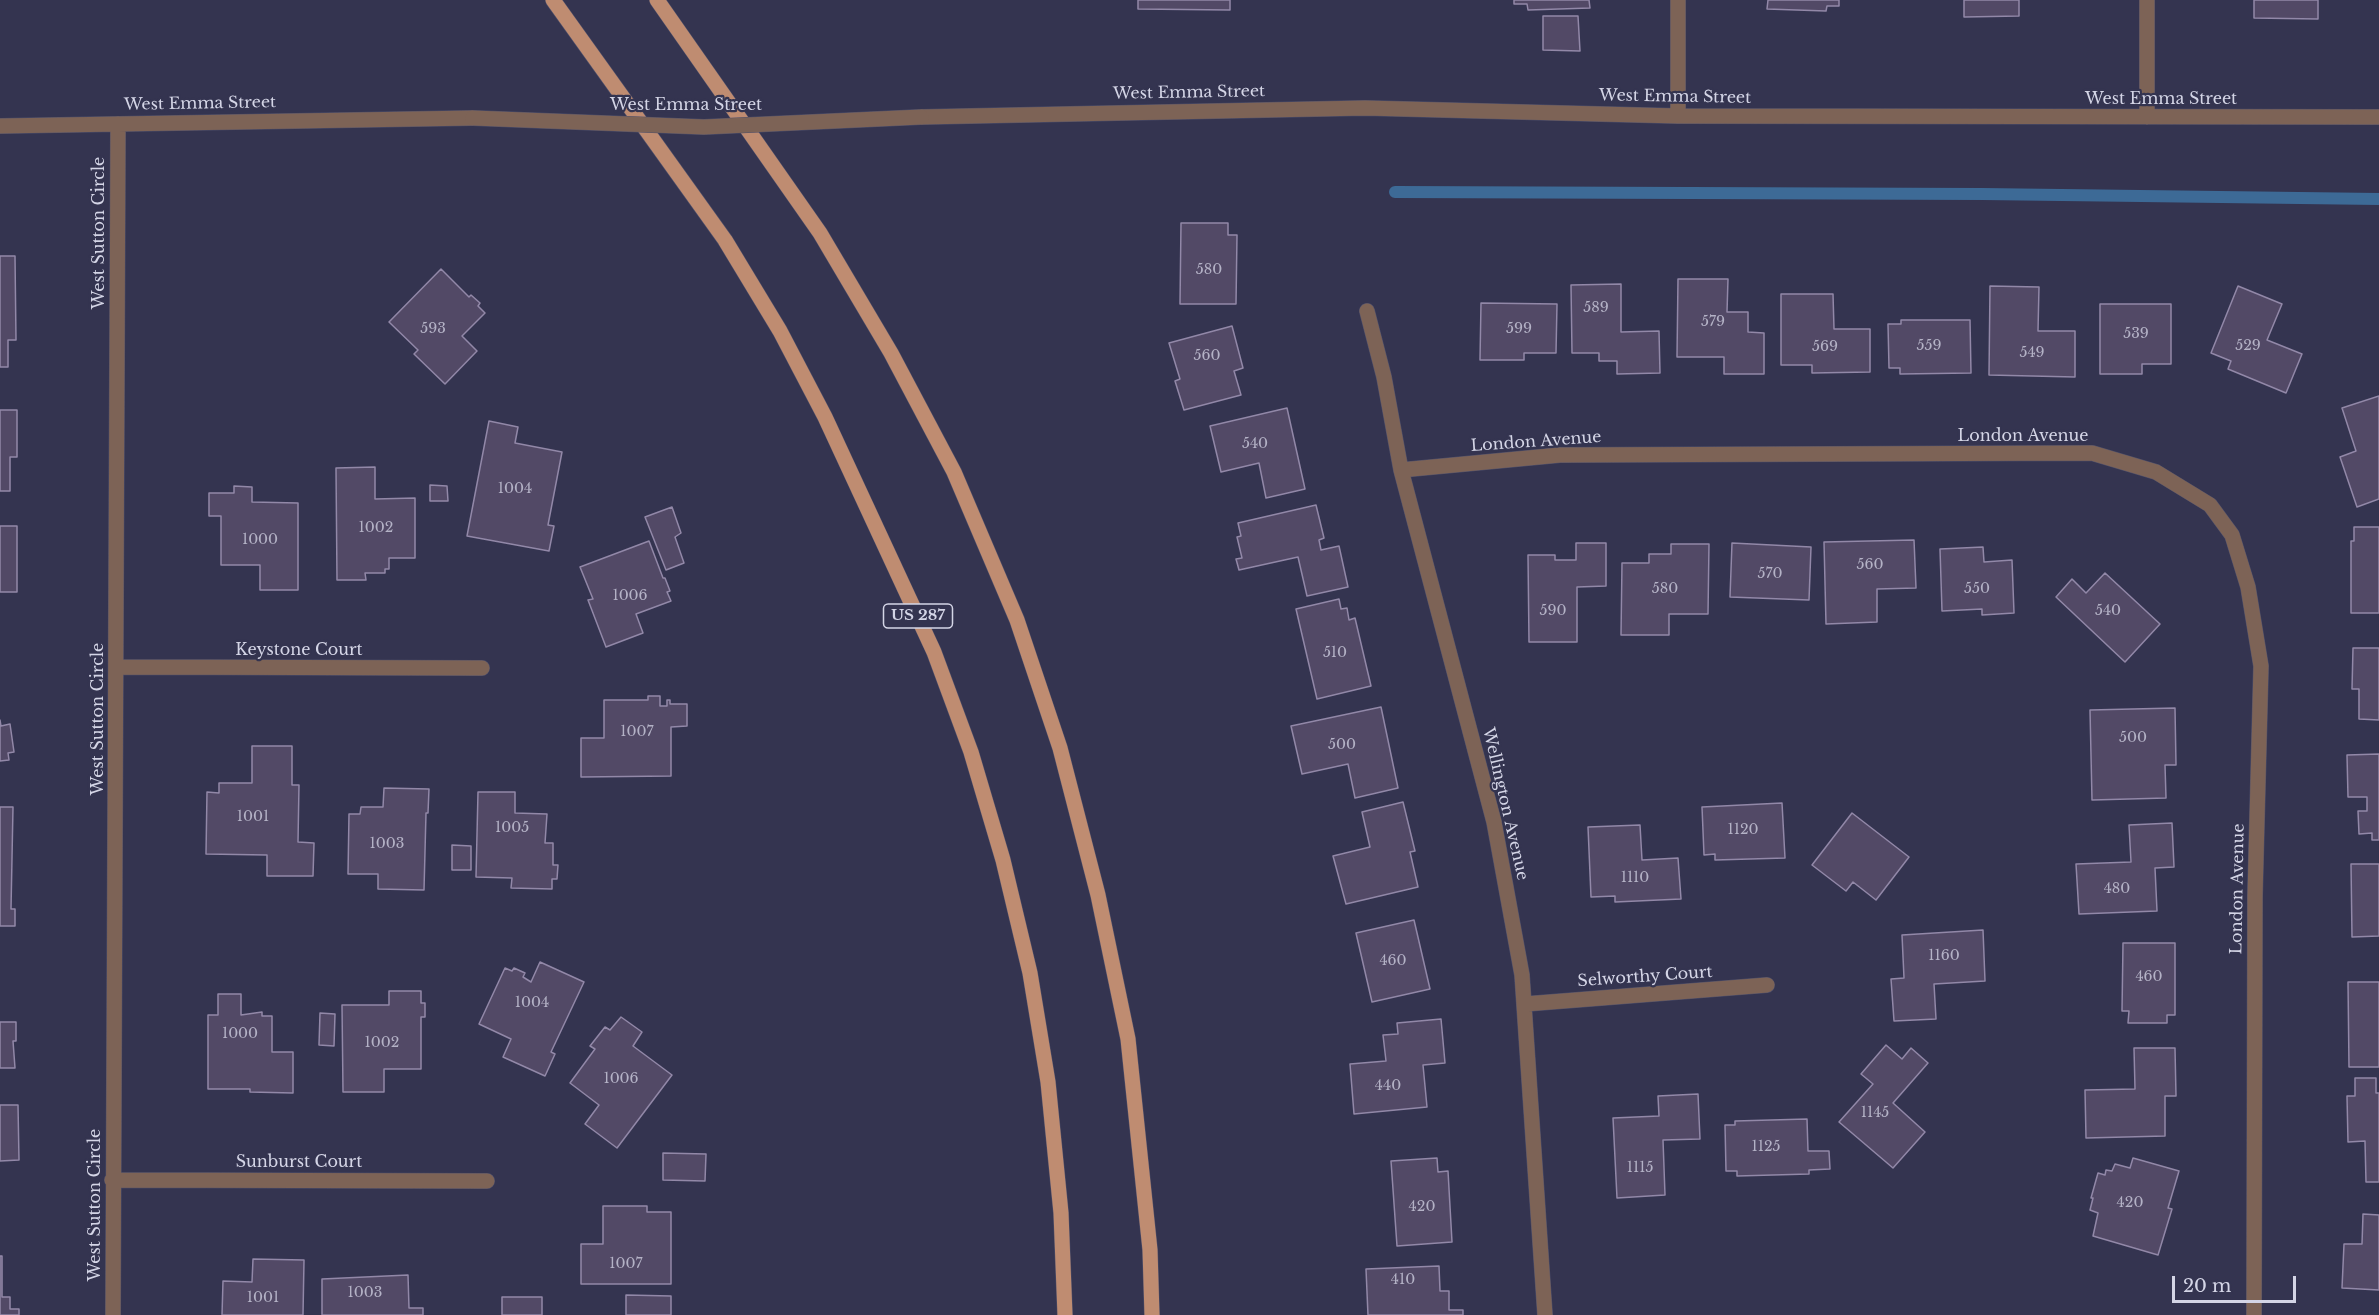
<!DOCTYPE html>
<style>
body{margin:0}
#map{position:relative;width:2379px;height:1315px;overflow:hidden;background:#343450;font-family:"Libre Baskerville",serif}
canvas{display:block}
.scale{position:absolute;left:2172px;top:1276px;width:124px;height:27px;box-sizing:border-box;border:3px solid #d4d5e6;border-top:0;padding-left:8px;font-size:18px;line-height:21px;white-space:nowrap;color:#d4d5e6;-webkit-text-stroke:4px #343450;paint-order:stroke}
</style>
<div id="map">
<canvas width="2379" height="1315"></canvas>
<div class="scale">20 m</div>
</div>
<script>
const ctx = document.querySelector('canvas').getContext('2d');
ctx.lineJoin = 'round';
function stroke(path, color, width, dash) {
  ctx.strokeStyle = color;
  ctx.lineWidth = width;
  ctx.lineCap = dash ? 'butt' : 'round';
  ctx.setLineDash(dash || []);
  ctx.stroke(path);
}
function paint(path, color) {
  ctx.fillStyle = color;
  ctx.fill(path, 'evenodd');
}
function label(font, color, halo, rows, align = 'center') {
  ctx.font = font + ' "Libre Baskerville",serif';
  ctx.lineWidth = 4.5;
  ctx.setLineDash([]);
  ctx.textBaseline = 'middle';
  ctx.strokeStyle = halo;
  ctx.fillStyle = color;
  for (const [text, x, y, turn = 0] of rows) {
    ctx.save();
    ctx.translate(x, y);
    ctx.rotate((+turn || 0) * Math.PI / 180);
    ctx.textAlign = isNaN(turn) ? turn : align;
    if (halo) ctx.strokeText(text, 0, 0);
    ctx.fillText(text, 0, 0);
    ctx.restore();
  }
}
const stream = new Path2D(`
 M 1395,192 L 1982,194 L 2379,199`);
const building = new Path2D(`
 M 1138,0 L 1230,0 L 1230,10 L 1138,9 Z
 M 1514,0 L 1589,0 L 1590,8 L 1528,10 L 1527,4 L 1514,4 Z
 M 1768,0 L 1839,0 L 1839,6 L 1827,6 L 1826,11 L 1767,9 Z
 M 1964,0 L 2019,0 L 2019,16 L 1964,17 Z
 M 2254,0 L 2318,0 L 2318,19 L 2254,18 Z
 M 1543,16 L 1578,16 L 1580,51 L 1543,50 Z
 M 1181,223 L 1228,223 L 1228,235 L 1237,235 L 1236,304 L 1180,304 Z
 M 0,256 L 15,256 L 16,340 L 8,340 L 8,367 L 0,367 Z
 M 441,269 L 469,297 L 471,295 L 480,303 L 478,306 L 485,313 L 462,336 L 477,351 L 445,384 L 414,354 L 418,350 L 389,322 Z
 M 1678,279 L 1728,279 L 1727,312 L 1748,312 L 1748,332 L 1764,333 L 1764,374 L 1724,374 L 1724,357 L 1677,357 Z
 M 1621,284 L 1621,332 L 1659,331 L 1660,373 L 1617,374 L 1617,361 L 1599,361 L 1599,353 L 1572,353 L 1571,285 Z
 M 1990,286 L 2039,287 L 2038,331 L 2075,331 L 2075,377 L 1989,375 Z
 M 2238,286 L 2282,304 L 2267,340 L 2302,354 L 2286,393 L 2228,369 L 2231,361 L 2211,353 Z
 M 1781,294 L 1833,294 L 1834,329 L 1870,329 L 1870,372 L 1812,373 L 1812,365 L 1781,365 Z
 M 1481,303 L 1557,304 L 1556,353 L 1524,353 L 1524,360 L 1480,360 Z
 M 2100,304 L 2171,304 L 2171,364 L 2142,364 L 2142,374 L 2100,374 Z
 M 1901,320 L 1970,320 L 1971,373 L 1900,374 L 1900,368 L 1889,368 L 1888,324 L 1901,324 Z
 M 1232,326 L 1243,368 L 1234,371 L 1241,395 L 1184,410 L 1175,381 L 1180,379 L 1169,343 Z
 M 2379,396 L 2379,499 L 2357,507 L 2340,457 L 2356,451 L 2342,408 Z
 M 1287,408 L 1305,489 L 1266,498 L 1259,463 L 1221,472 L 1210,426 Z
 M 0,410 L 17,410 L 17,457 L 10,457 L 10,491 L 0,491 Z
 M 489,421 L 518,427 L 515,443 L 562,452 L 548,525 L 554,526 L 549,551 L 467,536 Z
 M 375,467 L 375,499 L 415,498 L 415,558 L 389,558 L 389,569 L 385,569 L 385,573 L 365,573 L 366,580 L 337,580 L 336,468 Z
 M 430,485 L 447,486 L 448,501 L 430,501 Z
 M 234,486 L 252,487 L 252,502 L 298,503 L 298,590 L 260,590 L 260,565 L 221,565 L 221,516 L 209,516 L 209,493 L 234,493 Z
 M 1316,505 L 1324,538 L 1319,540 L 1321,550 L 1339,546 L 1348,587 L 1307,596 L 1298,557 L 1239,570 L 1236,559 L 1242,558 L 1237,537 L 1241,536 L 1238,523 Z
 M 672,507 L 681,533 L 675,537 L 684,563 L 666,570 L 645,517 Z
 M 0,526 L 17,526 L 17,592 L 0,592 Z
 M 2354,527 L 2379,527 L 2379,613 L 2351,613 L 2351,541 L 2354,541 Z
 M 1914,540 L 1916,588 L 1877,589 L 1877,622 L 1826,624 L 1824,542 Z
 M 649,541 L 663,578 L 665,578 L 670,591 L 667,592 L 671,601 L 636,614 L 643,633 L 606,647 L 588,600 L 593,599 L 580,567 Z
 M 1576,543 L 1606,543 L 1606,586 L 1577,587 L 1577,642 L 1529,642 L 1528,555 L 1555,555 L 1555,560 L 1576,560 Z
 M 1732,543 L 1811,547 L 1809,600 L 1730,597 Z
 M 1671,544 L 1709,544 L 1708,614 L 1669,614 L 1669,635 L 1621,635 L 1622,563 L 1649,563 L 1649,554 L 1671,554 Z
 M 1983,547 L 1984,562 L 2012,560 L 2014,613 L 1982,615 L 1982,609 L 1942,611 L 1940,549 Z
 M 2105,573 L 2160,624 L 2125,662 L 2056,597 L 2072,579 L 2086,593 Z
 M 1339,599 L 1341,609 L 1347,608 L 1349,620 L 1355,618 L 1371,686 L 1317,699 L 1296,609 Z
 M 2353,648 L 2379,648 L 2379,720 L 2359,719 L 2359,689 L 2352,689 Z
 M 648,696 L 660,696 L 660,706 L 667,706 L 667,700 L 670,700 L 670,704 L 687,704 L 687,726 L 671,727 L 671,776 L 581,777 L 581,738 L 604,738 L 604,700 L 648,700 Z
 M 1381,707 L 1398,788 L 1355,798 L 1348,764 L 1302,774 L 1291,726 Z
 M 2175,708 L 2176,765 L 2165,765 L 2166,798 L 2092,800 L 2090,710 Z
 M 0,720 L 1,726 L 10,724 L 14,752 L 8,753 L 9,760 L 0,761 Z
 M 252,746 L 292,746 L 292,785 L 299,785 L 298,842 L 314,843 L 313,876 L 267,876 L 267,855 L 206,854 L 207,792 L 219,793 L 219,783 L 252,783 Z
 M 2379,754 L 2379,840 L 2372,840 L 2372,833 L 2359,834 L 2358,811 L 2367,811 L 2367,797 L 2348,797 L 2347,755 Z
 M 384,788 L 429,789 L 428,813 L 426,813 L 424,890 L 378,889 L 378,874 L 348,874 L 349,814 L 360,814 L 361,807 L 383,807 Z
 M 478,792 L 515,792 L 515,813 L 547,814 L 545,843 L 553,843 L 553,865 L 558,865 L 557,879 L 552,879 L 552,889 L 511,888 L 512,878 L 476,877 Z
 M 1403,802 L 1415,851 L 1410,852 L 1418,887 L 1346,904 L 1333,856 L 1370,847 L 1362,812 Z
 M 1782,803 L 1785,858 L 1715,860 L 1715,854 L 1704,855 L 1702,807 Z
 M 0,807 L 13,807 L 11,909 L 15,909 L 15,926 L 0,926 Z
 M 1852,813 L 1909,857 L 1876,900 L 1853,882 L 1846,891 L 1812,865 Z
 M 2172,823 L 2174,867 L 2155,868 L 2157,911 L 2079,914 L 2076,864 L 2131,862 L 2129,825 Z
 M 1640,825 L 1642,860 L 1678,858 L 1681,899 L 1615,902 L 1615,896 L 1591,897 L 1588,827 Z
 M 452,845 L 471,846 L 471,870 L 452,870 Z
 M 2351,864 L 2379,864 L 2379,936 L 2352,937 Z
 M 1414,920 L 1430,989 L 1372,1002 L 1356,933 Z
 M 1983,930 L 1985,981 L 1934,984 L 1936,1019 L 1894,1021 L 1891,979 L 1904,978 L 1902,935 Z
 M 2123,943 L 2175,943 L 2175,1015 L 2167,1015 L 2167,1023 L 2128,1023 L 2129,1011 L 2122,1011 Z
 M 540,962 L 584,982 L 551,1052 L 555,1054 L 545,1076 L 503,1057 L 511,1039 L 479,1024 L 505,968 L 512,971 L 514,968 L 525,973 L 523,977 L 531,982 Z
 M 2348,982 L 2379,982 L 2379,1067 L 2349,1067 Z
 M 389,991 L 421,991 L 421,1003 L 425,1003 L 425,1017 L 421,1017 L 421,1069 L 384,1069 L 384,1092 L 343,1092 L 342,1005 L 389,1005 Z
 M 218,994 L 241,994 L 241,1015 L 262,1012 L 262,1016 L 272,1016 L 272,1052 L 293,1052 L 293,1093 L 250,1092 L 250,1089 L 208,1089 L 208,1015 L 218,1015 Z
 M 320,1013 L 335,1014 L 334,1046 L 319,1045 Z
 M 621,1017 L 642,1032 L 633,1046 L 672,1075 L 617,1148 L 585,1124 L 599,1105 L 570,1083 L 595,1049 L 590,1046 L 605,1027 L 610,1030 Z
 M 1441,1019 L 1445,1063 L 1423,1065 L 1427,1107 L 1354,1114 L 1350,1064 L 1386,1061 L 1383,1035 L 1398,1034 L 1397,1023 Z
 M 0,1022 L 16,1022 L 16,1041 L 13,1041 L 15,1068 L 0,1068 Z
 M 1886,1045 L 1902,1059 L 1911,1048 L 1928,1063 L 1893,1103 L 1925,1132 L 1893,1168 L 1839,1122 L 1873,1084 L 1861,1074 Z
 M 2134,1048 L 2175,1048 L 2176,1096 L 2165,1096 L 2165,1136 L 2086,1138 L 2085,1090 L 2135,1089 Z
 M 2355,1078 L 2376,1078 L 2376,1093 L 2379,1093 L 2379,1182 L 2366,1182 L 2365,1141 L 2348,1142 L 2347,1096 L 2355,1096 Z
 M 1698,1094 L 1700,1139 L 1663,1140 L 1665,1195 L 1617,1198 L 1613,1118 L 1659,1116 L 1658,1096 Z
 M 0,1105 L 18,1105 L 19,1160 L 0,1161 Z
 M 1807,1119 L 1808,1151 L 1829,1151 L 1830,1169 L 1809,1170 L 1809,1174 L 1737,1176 L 1737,1171 L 1726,1171 L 1725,1125 L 1735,1125 L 1735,1121 Z
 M 663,1153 L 706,1154 L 705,1181 L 663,1180 Z
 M 1437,1158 L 1438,1172 L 1448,1171 L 1452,1242 L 1397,1246 L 1391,1161 Z
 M 2133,1158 L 2179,1171 L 2168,1208 L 2172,1209 L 2158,1255 L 2093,1236 L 2098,1213 L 2090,1210 L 2093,1198 L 2091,1198 L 2098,1173 L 2105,1175 L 2106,1170 L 2112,1171 L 2115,1164 L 2130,1168 Z
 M 603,1206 L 647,1206 L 647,1212 L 671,1212 L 671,1284 L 581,1284 L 581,1244 L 603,1244 Z
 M 2363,1214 L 2379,1215 L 2379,1290 L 2342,1288 L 2344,1244 L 2362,1244 Z
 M 0,1256 L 2,1256 L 2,1297 L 10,1297 L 10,1309 L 19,1309 L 19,1315 L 0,1315 Z
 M 253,1259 L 304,1260 L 303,1315 L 222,1315 L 223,1281 L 252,1282 Z
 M 1439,1266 L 1440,1291 L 1449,1291 L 1449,1310 L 1463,1310 L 1463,1315 L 1368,1315 L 1366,1269 Z
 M 408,1275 L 409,1308 L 423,1308 L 423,1315 L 322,1315 L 322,1279 Z
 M 626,1295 L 671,1296 L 671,1315 L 626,1315 Z
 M 502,1297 L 542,1297 L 542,1315 L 502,1315 Z`);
const minor = new Path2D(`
 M 1678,0 L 1678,116
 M 921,117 L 1365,108 L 1678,116 L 2379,117
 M 2147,117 L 2147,0
 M 0,126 L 473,118
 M 1367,311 L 1384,377 L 1401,470 L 1494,822 L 1522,975 L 1545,1315
 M 1401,470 L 1560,455 L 2092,453 L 2156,472 L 2210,505 L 2232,535 L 2248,587 L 2261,666 L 2255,896 L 2254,1315
 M 117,667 L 482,668
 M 1525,1004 L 1767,985
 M 112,1180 L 487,1181
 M 113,1315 L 118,124`);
const primary = new Path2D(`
 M 553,0 L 725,240 L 780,331 L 825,417 L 934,652 L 971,752 L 1003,860 L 1030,973 L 1048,1082 L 1061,1213 L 1065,1315
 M 657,0 L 820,233 L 891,353 L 954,472 L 1017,620 L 1060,748 L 1098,895 L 1128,1039 L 1150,1250 L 1152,1315`);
const minorBridge = new Path2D(`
 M 473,118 L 704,127 L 921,117`);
const numberNames = [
 ["580",1209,270],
 ["589",1596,308],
 ["579",1713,322],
 ["593",433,329],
 ["599",1519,329],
 ["539",2136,334],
 ["559",1929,346],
 ["529",2248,346],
 ["569",1825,347],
 ["549",2032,353],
 ["560",1207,356],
 ["540",1255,444],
 ["1004",515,489],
 ["1002",376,528],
 ["1000",260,540],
 ["560",1870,565],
 ["570",1770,574],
 ["580",1665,589],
 ["550",1977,589],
 ["1006",630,596],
 ["590",1553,611],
 ["540",2108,611],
 ["510",1335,653],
 ["1007",637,732],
 ["500",2133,738],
 ["500",1342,745],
 ["1001",253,817],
 ["1005",512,828],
 ["1120",1743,830],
 ["1003",387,844],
 ["1110",1635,878],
 ["480",2117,889],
 ["1160",1944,956],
 ["460",1393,961],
 ["460",2149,977],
 ["1004",532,1003],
 ["1000",240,1034],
 ["1002",382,1043],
 ["1006",621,1079],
 ["440",1388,1086],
 ["1145",1875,1113],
 ["1125",1766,1147],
 ["1115",1640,1168],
 ["420",2130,1203],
 ["420",1422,1207],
 ["1007",626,1264],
 ["410",1403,1280],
 ["1003",365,1293],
 ["1001",263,1298]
];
const shields = [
 [918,616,69]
];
const shieldNames = [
 ["US 287",918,616]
];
const streetNames = [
 ["West Emma Street",1189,93,-1],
 ["West Emma Street",1675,97,1],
 ["West Emma Street",2161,99],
 ["West Emma Street",200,104,-1],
 ["West Emma Street",686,105],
 ["West Sutton Circle",99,233,-90],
 ["London Avenue",2023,436],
 ["London Avenue",1536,442,-4],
 ["Keystone Court",299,650],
 ["West Sutton Circle",98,719,-90],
 ["Wellington Avenue",1505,804,77],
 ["London Avenue",2238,889,-89],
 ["Selworthy Court",1645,977,-4],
 ["Sunburst Court",299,1162],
 ["West Sutton Circle",95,1205,-90]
];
stroke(stream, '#3d6a96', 12);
paint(building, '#524966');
stroke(building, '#9288a8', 1.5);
stroke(minor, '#51516b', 16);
stroke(primary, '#51516b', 16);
stroke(minor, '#7d6356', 15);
stroke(primary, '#bf8c71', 15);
stroke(minorBridge, '#51516b', 16, []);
stroke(minorBridge, '#7d6356', 15);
label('14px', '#b4b2c6', null, numberNames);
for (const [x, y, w] of shields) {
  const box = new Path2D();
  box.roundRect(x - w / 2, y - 12, w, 24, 4.5);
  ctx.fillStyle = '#343450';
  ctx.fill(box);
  stroke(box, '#d4d5e6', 1.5);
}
label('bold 15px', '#d4d5e6', null, shieldNames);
label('16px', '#d4d5e6', '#343450', streetNames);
</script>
